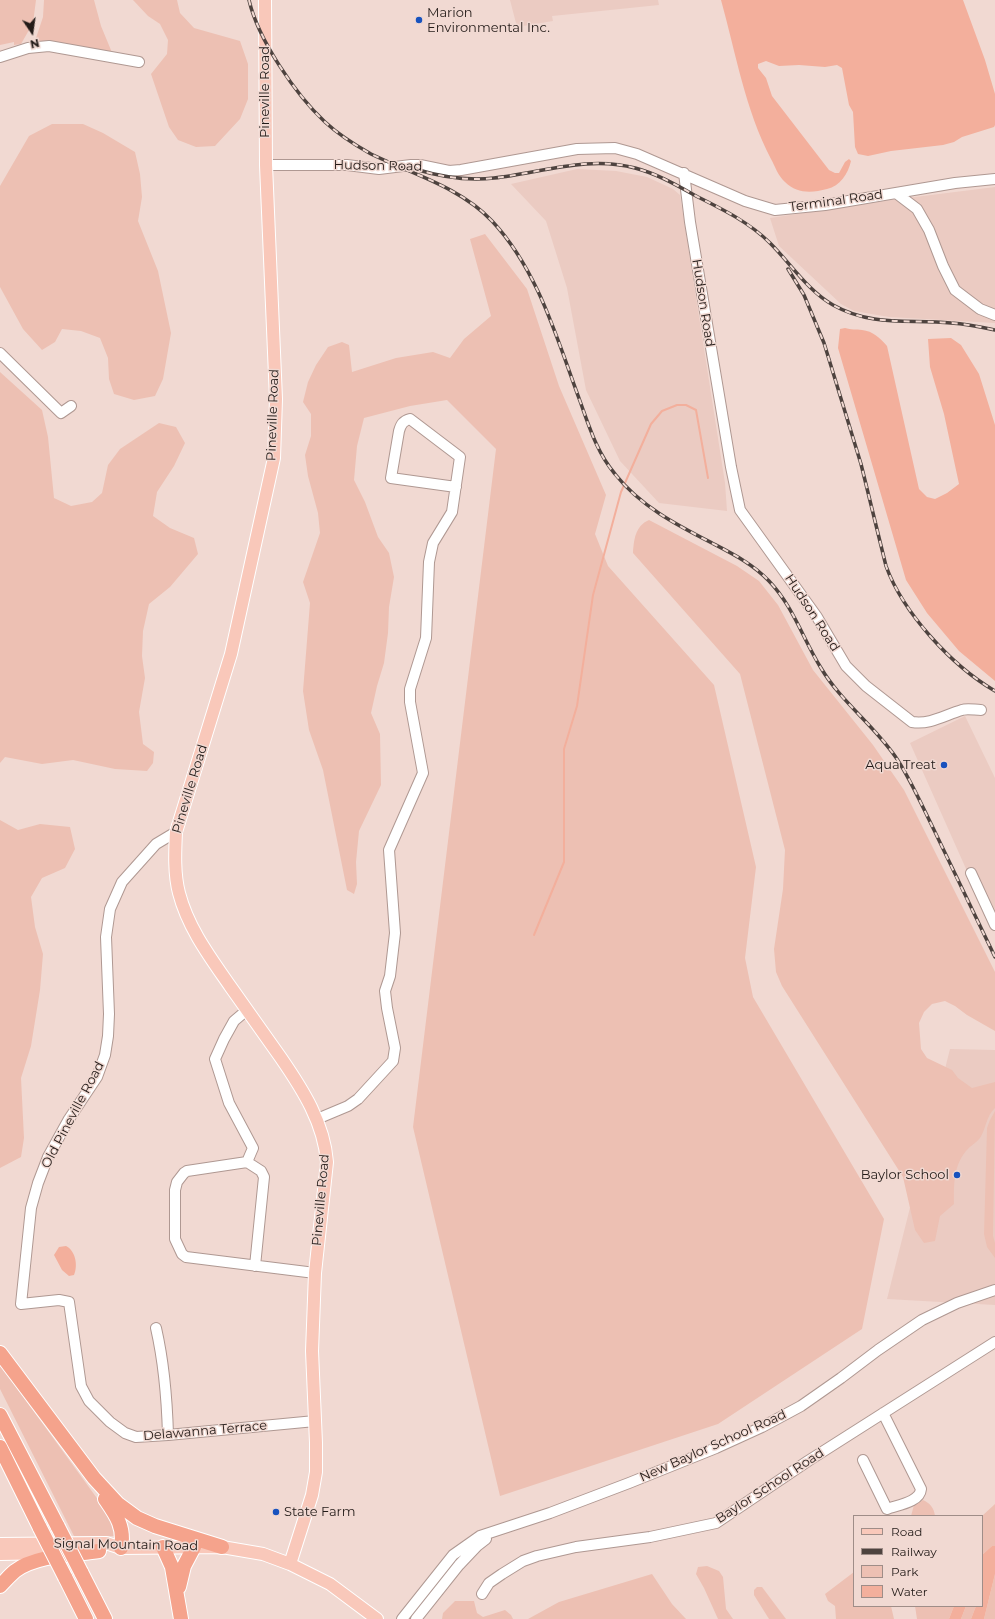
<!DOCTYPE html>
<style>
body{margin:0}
#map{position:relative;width:995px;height:1619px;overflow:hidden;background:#f1d9d2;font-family:Montserrat,sans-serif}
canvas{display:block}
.legend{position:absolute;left:853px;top:1515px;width:130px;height:92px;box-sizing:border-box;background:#f1d9d2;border:1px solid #9f8d88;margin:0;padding:5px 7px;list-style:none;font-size:12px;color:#231b18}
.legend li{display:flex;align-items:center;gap:8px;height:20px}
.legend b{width:20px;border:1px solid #9f8d88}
.north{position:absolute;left:12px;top:12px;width:40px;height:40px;-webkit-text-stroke:3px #f1d9d2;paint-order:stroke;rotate:167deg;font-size:11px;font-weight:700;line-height:16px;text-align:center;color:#231b18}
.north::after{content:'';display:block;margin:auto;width:14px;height:18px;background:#231b18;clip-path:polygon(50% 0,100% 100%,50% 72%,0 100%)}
</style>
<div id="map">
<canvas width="995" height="1619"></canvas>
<ul class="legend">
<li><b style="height:5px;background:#f9c8ba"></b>Road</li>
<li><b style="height:5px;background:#4e433f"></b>Railway</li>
<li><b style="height:11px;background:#edc0b3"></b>Park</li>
<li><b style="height:11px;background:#f3af9c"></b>Water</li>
</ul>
<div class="north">N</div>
</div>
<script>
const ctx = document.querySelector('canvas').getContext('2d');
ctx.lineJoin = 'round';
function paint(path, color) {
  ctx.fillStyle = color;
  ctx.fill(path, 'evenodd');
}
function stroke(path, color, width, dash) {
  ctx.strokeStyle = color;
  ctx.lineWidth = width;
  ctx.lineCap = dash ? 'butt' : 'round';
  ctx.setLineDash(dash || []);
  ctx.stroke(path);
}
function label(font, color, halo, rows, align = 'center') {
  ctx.font = font + ' Montserrat,sans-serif';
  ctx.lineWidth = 3;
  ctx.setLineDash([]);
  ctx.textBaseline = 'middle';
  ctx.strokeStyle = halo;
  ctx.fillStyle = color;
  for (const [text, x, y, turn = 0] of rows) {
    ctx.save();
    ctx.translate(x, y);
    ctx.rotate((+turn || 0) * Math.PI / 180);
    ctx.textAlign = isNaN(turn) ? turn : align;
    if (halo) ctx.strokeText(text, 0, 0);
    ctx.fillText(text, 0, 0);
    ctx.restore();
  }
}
const built = new Path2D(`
 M 510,0 L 658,0 L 659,5 L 552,16 L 553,21 L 517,27 Z
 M 577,169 L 616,171 L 647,177 L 673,189 L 680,195 L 725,483 L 727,511 L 659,503 L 620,461 L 586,390 L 567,288 L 546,221 L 511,184 Z
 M 995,187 L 995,323 L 889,317 L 854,311 L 841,304 L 779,246 L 770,218 L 891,200 Z
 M 965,716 L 995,778 L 995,923 L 991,925 L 910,743 Z
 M 950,1049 L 995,1050 L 995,1305 L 887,1299 Z`);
const green = new Path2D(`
 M 0,0 L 36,0 L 33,23 L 21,44 L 14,45 L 14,42 L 0,45 Z
 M 44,0 L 94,0 L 101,26 L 113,55 L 34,44 L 43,17 Z
 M 133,0 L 177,0 L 180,13 L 194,28 L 240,41 L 248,64 L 248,99 L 240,119 L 215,146 L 196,147 L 178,140 L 169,127 L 151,74 L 167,54 L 168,40 L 160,24 L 148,16 Z
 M 52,124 L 83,124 L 103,133 L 135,152 L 140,174 L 142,197 L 138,221 L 158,271 L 171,333 L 163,379 L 155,396 L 134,400 L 114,394 L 109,379 L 108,358 L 100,338 L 81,331 L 62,329 L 55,342 L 42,350 L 23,329 L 0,287 L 0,186 L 29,136 Z
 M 485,234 L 527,289 L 559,386 L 606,495 L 595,534 L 608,566 L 714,685 L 756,867 L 745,958 L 753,997 L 884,1219 L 862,1329 L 718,1424 L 500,1496 L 413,1127 L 496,449 L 447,400 L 410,406 L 364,418 L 357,446 L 354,480 L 365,502 L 378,537 L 389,553 L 394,577 L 389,607 L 388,633 L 384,663 L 377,686 L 371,713 L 380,734 L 381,785 L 359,831 L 356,862 L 357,884 L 354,894 L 347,890 L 323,770 L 309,730 L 303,691 L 310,603 L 303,582 L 320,533 L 318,513 L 308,476 L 305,455 L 311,436 L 311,414 L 303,402 L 308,382 L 316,365 L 328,347 L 342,342 L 349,345 L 352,372 L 396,358 L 433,352 L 450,358 L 464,339 L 491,316 L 470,239 Z
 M 0,372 L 42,410 L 48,437 L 54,498 L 71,506 L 92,502 L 102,493 L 108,465 L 120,449 L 159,423 L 176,427 L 185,443 L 174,466 L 157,492 L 153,516 L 170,528 L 194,538 L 198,554 L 170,587 L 149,604 L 143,631 L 142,656 L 145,678 L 139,712 L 143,744 L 154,752 L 153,763 L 147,771 L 115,769 L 73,760 L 42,764 L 5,757 L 0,763 Z
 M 649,520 L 737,566 L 759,581 L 778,605 L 813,670 L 873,745 L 904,790 L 995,972 L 995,1031 L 967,1015 L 955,1006 L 945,1001 L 932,1004 L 924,1012 L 919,1023 L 921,1049 L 927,1058 L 952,1070 L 958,1078 L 972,1088 L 995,1082 L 995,1108 C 986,1116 986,1129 980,1138 C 976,1143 970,1146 966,1151 C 953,1167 954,1185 954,1204 L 940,1216 L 935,1241 L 924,1243 L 915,1230 L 903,1177 L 782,986 L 776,972 L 774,949 L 783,889 L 785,850 L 740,674 L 633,553 C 634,540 635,526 649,520 Z
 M 0,820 L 18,830 L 40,824 L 70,827 L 75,849 L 65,868 L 42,878 L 31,897 L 35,927 L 43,954 L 40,990 L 31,1046 L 21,1078 L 24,1138 L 21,1157 L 0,1168 Z
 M 995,1111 L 993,1236 L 995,1243 L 995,1258 L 987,1247 L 984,1234 L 987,1128 L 990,1120 Z
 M 0,1365 L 115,1523 L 119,1536 L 74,1536 L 0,1389 Z
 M 923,1500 C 930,1503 934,1508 935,1516 L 911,1516 L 914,1505 Z
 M 995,1504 L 995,1546 L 992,1546 L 982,1555 L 982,1516 Z
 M 707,1566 L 719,1571 L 723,1577 L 726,1609 L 733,1619 L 718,1619 L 704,1588 L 696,1574 L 698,1567 Z
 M 854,1572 L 854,1606 L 891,1606 L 894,1619 L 836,1619 L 835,1606 L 828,1601 L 825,1594 Z
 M 652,1574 L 672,1604 L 686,1619 L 528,1619 L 559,1602 Z
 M 995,1574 L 995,1619 L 984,1619 Z
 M 757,1587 L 762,1587 L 786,1619 L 769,1619 L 754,1595 L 754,1590 Z
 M 455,1601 L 474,1601 L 477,1613 L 483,1617 L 505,1610 L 511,1615 L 513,1619 L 442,1619 L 443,1613 Z
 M 915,1606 L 954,1606 L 949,1619 L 917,1619 Z
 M 966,1606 L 976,1606 L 971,1619 L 961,1619 Z`);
const water = new Path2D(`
 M 721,0 L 963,0 L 985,60 L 995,94 L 995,125 L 994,127 L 962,137 L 954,142 L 943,145 L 891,151 L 868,156 L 858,154 L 855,147 L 853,112 L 849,105 L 842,68 L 837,65 L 825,67 L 799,65 L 779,66 L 766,61 L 758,64 L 758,68 L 766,78 L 772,96 L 829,170 L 835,173 L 839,173 L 845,162 L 849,159 L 851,161 C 848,174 840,186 827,189 C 812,193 797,194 785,182 C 778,176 775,166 771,159 C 745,109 736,54 721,0 Z
 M 845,328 C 851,330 856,329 862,330 C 873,331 880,338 887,346 L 919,489 L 927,497 L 935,499 L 947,493 L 959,484 L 944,414 L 930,367 L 928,339 L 951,338 L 961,345 L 979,374 L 995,425 L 995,681 L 959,651 L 927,613 L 906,580 L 838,348 L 840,329 Z
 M 66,1246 C 76,1251 78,1266 74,1275 L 69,1276 L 62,1270 L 54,1255 L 59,1247 Z
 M 992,1546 L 995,1546 L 995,1574 L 984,1619 L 971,1619 L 976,1606 L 982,1606 L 982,1555 Z
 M 954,1606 L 966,1606 L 961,1619 L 949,1619 Z`);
const stream = new Path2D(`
 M 534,935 L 564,862 L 564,749 L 577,706 L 593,595 L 621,492 L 651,424 L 662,411 L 677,405 L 686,405 L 696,410 L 708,478`);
const minor = new Path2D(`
 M 0,57 L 28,48 L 49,46 L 139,62
 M 266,165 L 347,165 L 379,169 L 411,165 L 420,165 L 449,171 L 461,170 L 577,149 L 615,148 L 637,154 L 745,201 L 775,210 L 825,205 L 955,183 L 995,179
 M 684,173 L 690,222 L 731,467 L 740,510 L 817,617 L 846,666 L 866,686 L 912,722 C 930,725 945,715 962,710 C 967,708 975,710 981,710
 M 896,193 L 917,209 L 929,230 L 943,266 L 955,290 L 980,309 L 995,315
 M 0,353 L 61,413 L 71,406
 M 176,832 L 156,844 L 122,882 L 110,909 L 106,937 L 109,1014 L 108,1036 L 105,1055 L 97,1077 L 69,1119 L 48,1157 L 38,1183 L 31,1208 L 21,1304 L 59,1300 L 69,1302 L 81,1386 L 89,1401 L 110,1422 L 125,1433 L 136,1437 L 168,1435 L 315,1421
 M 971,873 L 995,925
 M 247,1010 L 234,1021 L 224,1039 L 215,1059 L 229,1103 L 253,1148 L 247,1162
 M 317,1119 L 348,1106 L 358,1099 L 393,1061 L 395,1048 L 387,1008 L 385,991 L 390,976 L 395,933 L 389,850 L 423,773 L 410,702 L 410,689 L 426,638 L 429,562 L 433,543 L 452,512 L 460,457 L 410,419 C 403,421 401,424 399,431 L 391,478 L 456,487
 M 255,1266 L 264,1177 L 261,1171 L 247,1162 L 187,1171 L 184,1173 L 177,1182 L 175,1190 L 175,1239 L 182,1254 L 186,1257 L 315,1273
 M 156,1328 C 164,1363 167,1399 168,1435
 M 863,1460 L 887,1509 C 898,1505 920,1502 921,1489 L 883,1413
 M 482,1594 L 489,1583 L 502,1574 L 523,1561 L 537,1556 L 576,1547 L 650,1537 L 716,1523 L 808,1461 L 995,1342
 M 402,1619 L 453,1555 L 480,1536 L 550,1513 L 629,1483 L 716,1448 L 762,1427 L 801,1406 L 841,1378 L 878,1350 L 922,1320 L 957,1303 L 995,1290
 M 416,1619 L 459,1565 L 477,1546 L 486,1539`);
const major = new Path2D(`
 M 265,0 L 266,165 L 276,399 L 274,458 L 231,654 L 176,832 C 175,852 174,874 179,893 C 188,928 210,957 230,986 C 247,1010 264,1034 281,1058 C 303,1090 324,1123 327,1162 L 315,1273 L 312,1351 L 316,1443 L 316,1472 L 312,1495 L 290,1564
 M 0,1544 L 106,1543 L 121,1548 L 222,1547 L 263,1554 L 290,1564 L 330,1584 L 377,1619
 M 0,1554 L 54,1553`);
const highway = new Path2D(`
 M 0,1353 L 94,1478 L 118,1504 L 137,1518 L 155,1526 L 222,1547
 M 0,1415 L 58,1527
 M 0,1447 L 40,1528
 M 105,1499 C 116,1515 125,1527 121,1548
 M 163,1547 L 172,1567 L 181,1619
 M 81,1572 L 105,1619
 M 65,1577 L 86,1619
 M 0,1586 C 5,1581 10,1575 15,1571 C 36,1555 74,1555 99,1551
 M 179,1587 L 184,1566 L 194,1547`);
const rail = new Path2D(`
 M 249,0 C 258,39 295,94 325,122 C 339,135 355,145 371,154 C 412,174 460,187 492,221 C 538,270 557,339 580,401 C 589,426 597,453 615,474 C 640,506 677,525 712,543 C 733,554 753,564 769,581 C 793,606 803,639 821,668 C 841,702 875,726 897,759 C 912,782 923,808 935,832 C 955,874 975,916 995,957
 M 415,169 C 441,177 467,181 494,178 C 540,173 589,155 635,168 C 658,174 678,186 698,197 C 724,210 750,223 770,243 C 791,264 808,291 833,305 C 872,327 909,319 951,323 C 966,324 981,327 995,330
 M 788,269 L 804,295 L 824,343 L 861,464 L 886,566 C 903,613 952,666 995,691`);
const highwayBridge = new Path2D(`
 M 58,1527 L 81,1572
 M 40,1528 L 65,1577`);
const markers = [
 [419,20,4,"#1852be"],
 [944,765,4,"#1852be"],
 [957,1175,4,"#1852be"],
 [276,1512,4,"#1852be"]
];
const poiNames = [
 ["Marion",427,13],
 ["Environmental Inc.",427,28],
 ["Aqua Treat",936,765,"right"],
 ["Baylor School",949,1175,"right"],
 ["State Farm",284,1512]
];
const streetNames = [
 ["Pineville Road",265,92,-90],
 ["Hudson Road",378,166,1],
 ["Terminal Road",836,201,-8],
 ["Hudson Road",703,303,81],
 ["Pineville Road",273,415,-88],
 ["Hudson Road",812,613,57],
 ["Pineville Road",190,789,-73],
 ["Old Pineville Road",73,1115,-62],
 ["Pineville Road",321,1200,-85],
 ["Delawanna Terrace",205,1431,-5],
 ["New Baylor School Road",713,1446,-24],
 ["Baylor School Road",770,1486,-33],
 ["Signal Mountain Road",126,1545,1]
];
paint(built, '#ebcbc2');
paint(green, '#edc0b3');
paint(water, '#f3af9c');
stroke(stream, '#f3af9c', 2);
stroke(minor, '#af9892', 12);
stroke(major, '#fff', 14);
stroke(highway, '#fff', 16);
stroke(minor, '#fff', 10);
stroke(major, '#f9c8ba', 12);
stroke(highway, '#f5a38c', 14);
stroke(rail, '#4e433f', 3.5);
stroke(rail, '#f1d9d2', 2, [6]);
stroke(highwayBridge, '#fff', 16, []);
stroke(highwayBridge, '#f5a38c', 14);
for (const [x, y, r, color] of markers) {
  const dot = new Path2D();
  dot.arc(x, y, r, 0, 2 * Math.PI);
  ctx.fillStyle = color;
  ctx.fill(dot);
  stroke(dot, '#f1d9d2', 1.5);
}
label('13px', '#231b18', '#f1d9d2', poiNames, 'left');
label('13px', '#231b18', '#f1d9d2', streetNames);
</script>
